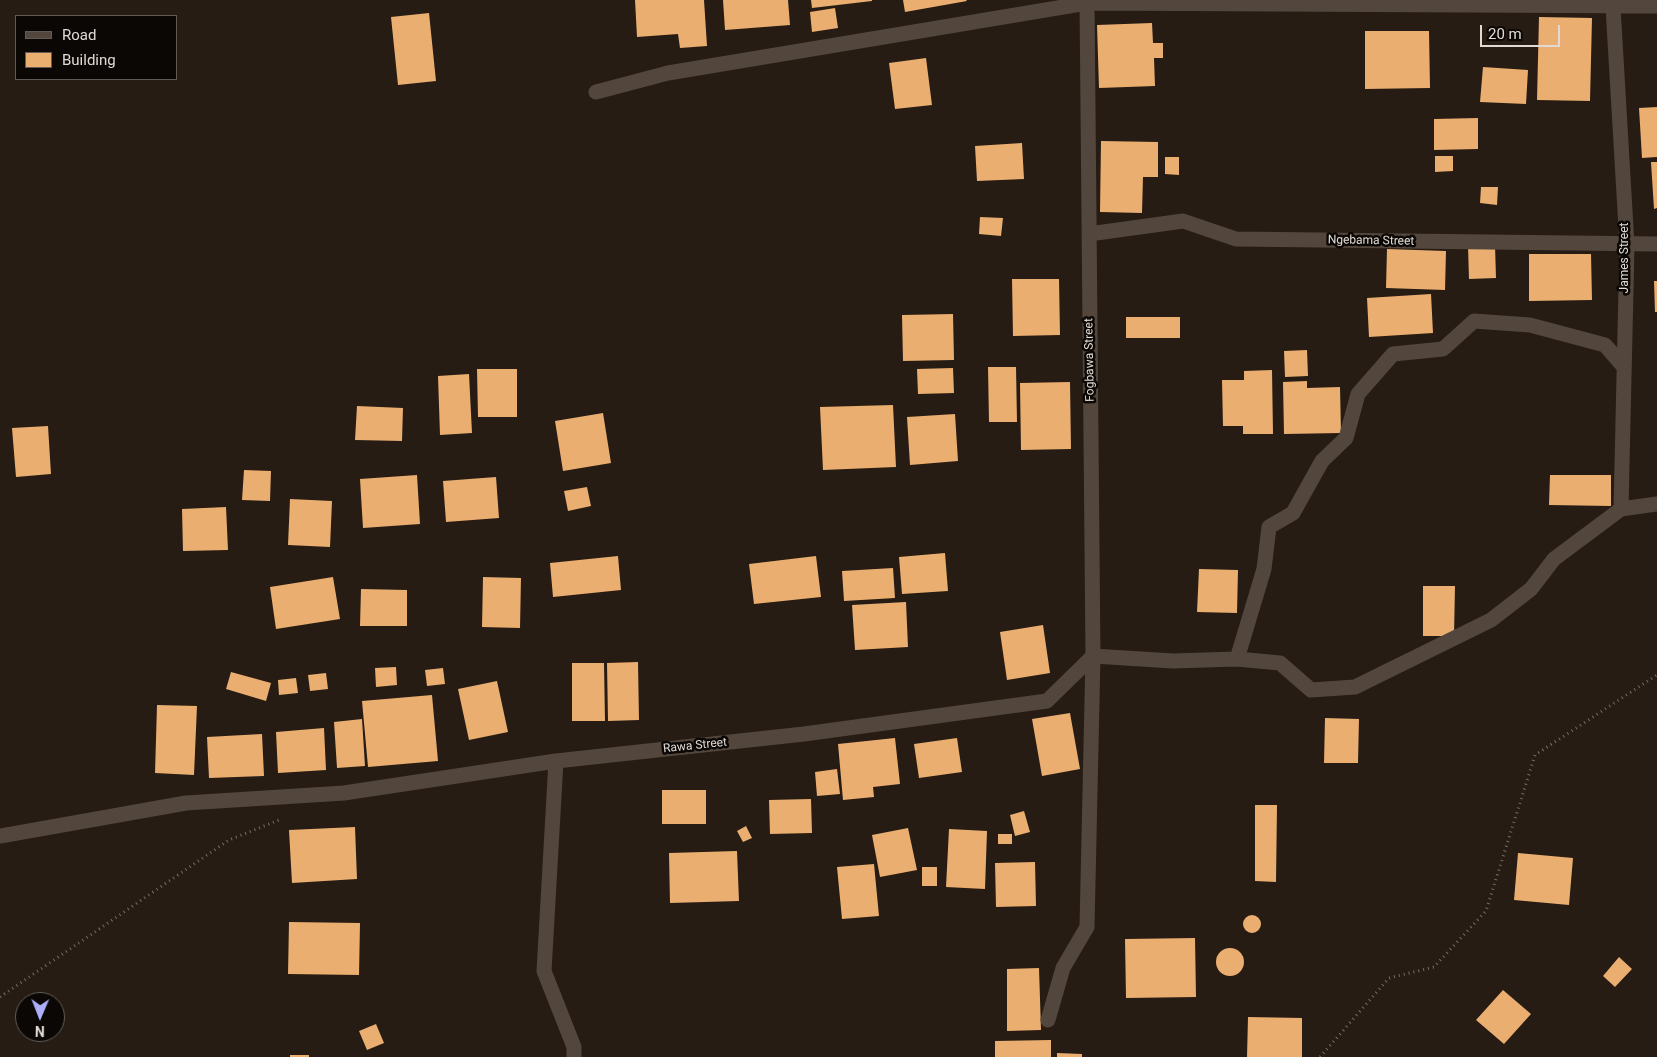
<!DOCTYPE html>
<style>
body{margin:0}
#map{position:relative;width:1657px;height:1057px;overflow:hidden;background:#261c13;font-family:Roboto,sans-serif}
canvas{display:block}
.legend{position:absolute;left:15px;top:15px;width:162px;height:65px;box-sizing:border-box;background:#0b0704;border:1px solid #615b57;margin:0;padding:6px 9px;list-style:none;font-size:15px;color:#e1dad4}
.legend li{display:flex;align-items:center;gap:10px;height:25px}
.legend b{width:25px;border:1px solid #615b57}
.north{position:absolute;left:15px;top:992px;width:50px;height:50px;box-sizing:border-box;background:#0b0704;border:1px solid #615b57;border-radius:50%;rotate:181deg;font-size:14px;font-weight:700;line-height:20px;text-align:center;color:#e1dad4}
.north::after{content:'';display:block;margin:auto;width:18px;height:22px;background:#adaffb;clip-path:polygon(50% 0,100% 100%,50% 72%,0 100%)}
.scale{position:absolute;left:1480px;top:25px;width:80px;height:22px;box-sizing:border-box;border:2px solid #e1dad4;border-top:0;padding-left:6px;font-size:15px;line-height:18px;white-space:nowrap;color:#e1dad4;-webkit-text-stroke:4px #0b0704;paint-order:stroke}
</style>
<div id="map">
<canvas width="1657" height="1057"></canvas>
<ul class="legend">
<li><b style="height:6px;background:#53473d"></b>Road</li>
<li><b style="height:14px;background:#ebae71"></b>Building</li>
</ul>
<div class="north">N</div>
<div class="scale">20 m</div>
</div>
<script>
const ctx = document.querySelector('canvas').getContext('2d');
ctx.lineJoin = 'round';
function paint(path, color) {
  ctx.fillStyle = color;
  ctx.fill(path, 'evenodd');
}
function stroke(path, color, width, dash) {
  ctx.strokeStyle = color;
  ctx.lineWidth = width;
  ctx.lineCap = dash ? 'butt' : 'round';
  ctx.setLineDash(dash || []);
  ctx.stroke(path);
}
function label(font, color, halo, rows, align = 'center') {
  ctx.font = font + ' Roboto,sans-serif';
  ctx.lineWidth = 5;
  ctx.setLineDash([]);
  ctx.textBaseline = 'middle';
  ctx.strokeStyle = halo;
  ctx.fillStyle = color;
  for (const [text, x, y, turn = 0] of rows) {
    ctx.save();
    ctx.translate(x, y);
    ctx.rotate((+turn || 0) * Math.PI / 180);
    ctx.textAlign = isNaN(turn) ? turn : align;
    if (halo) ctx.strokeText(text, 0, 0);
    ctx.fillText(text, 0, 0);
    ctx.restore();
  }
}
const building = new Path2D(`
 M 635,0 L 704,0 L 707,46 L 680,48 L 678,34 L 637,37 Z
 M 723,0 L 788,0 L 790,25 L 725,30 Z
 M 811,0 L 872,0 L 872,1 L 812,8 Z
 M 903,0 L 966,0 L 967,1 L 905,12 Z
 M 835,8 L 838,28 L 812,32 L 810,12 Z
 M 429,13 L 436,81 L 398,85 L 391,17 Z
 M 1539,17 L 1592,18 L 1590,101 L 1537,100 Z
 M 1152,23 L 1153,43 L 1163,43 L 1163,58 L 1154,58 L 1155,86 L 1099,88 L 1097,25 Z
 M 1365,31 L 1429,31 L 1430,88 L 1365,89 Z
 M 926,58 L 932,105 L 895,109 L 889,63 Z
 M 1483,67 L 1528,70 L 1526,104 L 1480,102 Z
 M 1657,107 L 1657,157 L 1642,158 L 1639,108 Z
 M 1478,118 L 1478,149 L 1434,150 L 1434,119 Z
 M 1101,141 L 1158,142 L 1158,177 L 1143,177 L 1142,213 L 1100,212 Z
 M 1022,143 L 1024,179 L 977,181 L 975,146 Z
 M 1435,156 L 1453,156 L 1453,171 L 1435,172 Z
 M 1165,157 L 1179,157 L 1179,175 L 1165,174 Z
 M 1651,162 L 1657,162 L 1657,208 L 1654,209 Z
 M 1481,187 L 1498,187 L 1497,205 L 1480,203 Z
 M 980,217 L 1003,218 L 1001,236 L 979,234 Z
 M 1495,245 L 1496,278 L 1469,279 L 1468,246 Z
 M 1387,249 L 1446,251 L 1445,290 L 1386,288 Z
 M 1529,254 L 1591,254 L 1592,300 L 1529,301 Z
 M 1012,279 L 1059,279 L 1060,335 L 1013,336 Z
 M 1654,281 L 1657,281 L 1657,312 L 1655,312 Z
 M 1431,294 L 1433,333 L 1369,337 L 1367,298 Z
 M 953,314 L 954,360 L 903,361 L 902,315 Z
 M 1126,317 L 1180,317 L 1180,338 L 1126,338 Z
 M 1307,350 L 1308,376 L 1285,377 L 1284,351 Z
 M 988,367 L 1016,367 L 1017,422 L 989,422 Z
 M 953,368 L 954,393 L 918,394 L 917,369 Z
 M 477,369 L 517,369 L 517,417 L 478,417 Z
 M 1272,370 L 1273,434 L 1243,434 L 1243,426 L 1223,426 L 1222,380 L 1244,380 L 1244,371 Z
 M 469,374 L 472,433 L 440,435 L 438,376 Z
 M 1307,381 L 1307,388 L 1340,387 L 1341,433 L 1284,434 L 1283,382 Z
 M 1070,382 L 1071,449 L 1021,450 L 1020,383 Z
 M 893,405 L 896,467 L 823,470 L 820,407 Z
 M 357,406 L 403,408 L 402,441 L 355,440 Z
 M 603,413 L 611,463 L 563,471 L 555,421 Z
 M 955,414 L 958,461 L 910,465 L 907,417 Z
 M 48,426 L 51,474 L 16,477 L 12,428 Z
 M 244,470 L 271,471 L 270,501 L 242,500 Z
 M 417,475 L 420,524 L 363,528 L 360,479 Z
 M 1550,475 L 1611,475 L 1611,506 L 1549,505 Z
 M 496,477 L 499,518 L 446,522 L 443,481 Z
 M 587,487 L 591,506 L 568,511 L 564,491 Z
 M 290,499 L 332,501 L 330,547 L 288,545 Z
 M 226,507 L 228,550 L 183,551 L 182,509 Z
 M 945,553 L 948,591 L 902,594 L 899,557 Z
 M 618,556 L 621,590 L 553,597 L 550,563 Z
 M 816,556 L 821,597 L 754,604 L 749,564 Z
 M 893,568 L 895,598 L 844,601 L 842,571 Z
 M 1199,569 L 1238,570 L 1237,613 L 1197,612 Z
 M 333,577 L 340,619 L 276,629 L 270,587 Z
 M 483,577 L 521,578 L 520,628 L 482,627 Z
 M 1423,586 L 1455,586 L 1454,636 L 1423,636 Z
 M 361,589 L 407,590 L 407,626 L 360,626 Z
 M 906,602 L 908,647 L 855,650 L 852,605 Z
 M 1043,625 L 1050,673 L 1007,680 L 1000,632 Z
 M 638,662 L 639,720 L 608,721 L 607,663 Z
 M 572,663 L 604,663 L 605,721 L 572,721 Z
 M 396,667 L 397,685 L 376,687 L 375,668 Z
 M 443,668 L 445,684 L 427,686 L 425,670 Z
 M 231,672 L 271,683 L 266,701 L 226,689 Z
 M 326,673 L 328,689 L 310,691 L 308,675 Z
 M 296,678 L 298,693 L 279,695 L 278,680 Z
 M 497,681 L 508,732 L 469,740 L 458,689 Z
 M 432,695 L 438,761 L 368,767 L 362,701 Z
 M 157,705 L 197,706 L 194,775 L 155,773 Z
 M 1070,713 L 1080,769 L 1042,776 L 1032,719 Z
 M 1325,718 L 1359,719 L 1358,763 L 1324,763 Z
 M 362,719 L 365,766 L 337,768 L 334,722 Z
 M 324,728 L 326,770 L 278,773 L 276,732 Z
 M 262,734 L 264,776 L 209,778 L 207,737 Z
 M 895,738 L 900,784 L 873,787 L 874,797 L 843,800 L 838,744 Z
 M 957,738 L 962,772 L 919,778 L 914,744 Z
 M 837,769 L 840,794 L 817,796 L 815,772 Z
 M 662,790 L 706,790 L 706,824 L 662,824 Z
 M 811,799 L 812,833 L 770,834 L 769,800 Z
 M 1255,805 L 1277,805 L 1276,882 L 1255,881 Z
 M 1024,811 L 1030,832 L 1015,836 L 1010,815 Z
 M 746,826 L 752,838 L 743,842 L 737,831 Z
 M 355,827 L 357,879 L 292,883 L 289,830 Z
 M 908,828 L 917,870 L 880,877 L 872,835 Z
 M 949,829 L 987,831 L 985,889 L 946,887 Z
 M 998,834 L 1012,834 L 1012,844 L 998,844 Z
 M 737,851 L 739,901 L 670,903 L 669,853 Z
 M 1518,853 L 1573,858 L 1569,905 L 1514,900 Z
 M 1035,862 L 1036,906 L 996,907 L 995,863 Z
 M 874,864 L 879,916 L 842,919 L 837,867 Z
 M 922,867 L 937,867 L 937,886 L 922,886 Z
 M1243 924a9 9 0 1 1 18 0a9 9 0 1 1-18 0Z
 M 289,922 L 360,923 L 359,975 L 288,974 Z
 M 1195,938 L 1196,997 L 1126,998 L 1125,939 Z
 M1216 962a14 14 0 1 1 28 0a14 14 0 1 1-28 0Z
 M 1619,957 L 1632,969 L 1615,987 L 1603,976 Z
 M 1039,968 L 1041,1030 L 1007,1031 L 1007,969 Z
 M 1503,990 L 1531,1014 L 1504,1044 L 1476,1020 Z
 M 1248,1017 L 1302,1018 L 1302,1057 L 1247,1057 Z
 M 376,1024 L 384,1043 L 367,1050 L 359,1031 Z
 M 1051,1040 L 1051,1057 L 995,1057 L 995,1041 Z
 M 1057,1053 L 1082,1054 L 1082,1057 L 1057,1057 Z
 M 290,1055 L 309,1055 L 309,1057 L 290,1057 Z`);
const path = new Path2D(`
 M 0,997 L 229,840 L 279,820
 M 1320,1057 L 1389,978 L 1434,967 L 1486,911 L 1535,755 L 1657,675`);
const street = new Path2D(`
 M 1613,7 L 1627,245 L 1621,509
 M 596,92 L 668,73 L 1087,3 L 1657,6
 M 1089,234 L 1183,221 L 1236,239 L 1657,244
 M 1237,659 L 1264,569 L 1269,527 L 1293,513 L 1322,461 L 1346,438 L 1358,394 L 1393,354 L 1443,349 L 1474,321 L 1530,325 L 1605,345 L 1624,367
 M 556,761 L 544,971 L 574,1047 L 574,1057
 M 0,836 L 186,803 L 344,793 L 556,761 L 804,734 L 1047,701 L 1093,656 L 1087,0
 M 1048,1020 L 1063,968 L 1087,927 L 1093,656 L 1173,661 L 1237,659 L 1280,663 L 1311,690 L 1355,687 L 1491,620 L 1531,589 L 1554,559 L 1621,509 L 1657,504`);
const streetNames = [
 ["Ngebama Street",1371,241,1],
 ["James Street",1625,258,-90],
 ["Fogbawa Street",1090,360,-91],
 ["Rawa Street",695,746,-6]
];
paint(building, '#ebae71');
stroke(path, '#766d65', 3, [1, 4]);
stroke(street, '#53473d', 15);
label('12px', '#e1dad4', '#0b0704', streetNames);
</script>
